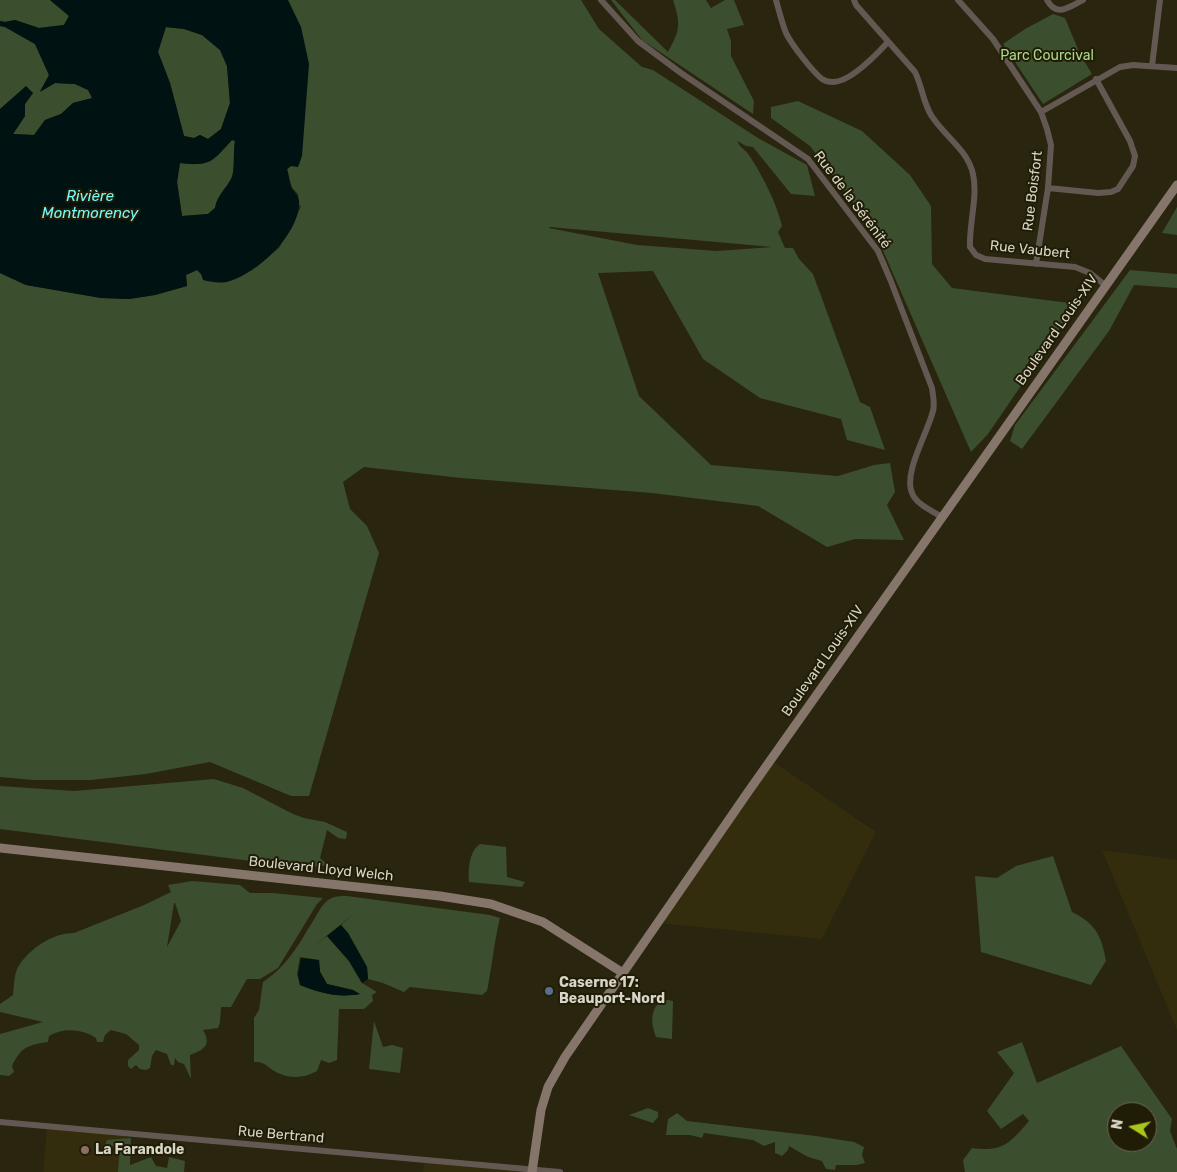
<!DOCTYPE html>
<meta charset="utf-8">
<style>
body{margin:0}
#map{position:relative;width:1177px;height:1172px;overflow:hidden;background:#29250e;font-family:Rubik,sans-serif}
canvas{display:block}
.north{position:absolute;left:1107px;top:1102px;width:50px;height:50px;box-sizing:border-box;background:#201c05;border:1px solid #696653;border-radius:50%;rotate:280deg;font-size:14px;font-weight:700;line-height:20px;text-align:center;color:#d7d5c7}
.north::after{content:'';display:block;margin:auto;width:18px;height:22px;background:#a9c71b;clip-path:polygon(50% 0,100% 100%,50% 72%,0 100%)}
</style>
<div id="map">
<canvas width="1177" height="1172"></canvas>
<div class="north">N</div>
</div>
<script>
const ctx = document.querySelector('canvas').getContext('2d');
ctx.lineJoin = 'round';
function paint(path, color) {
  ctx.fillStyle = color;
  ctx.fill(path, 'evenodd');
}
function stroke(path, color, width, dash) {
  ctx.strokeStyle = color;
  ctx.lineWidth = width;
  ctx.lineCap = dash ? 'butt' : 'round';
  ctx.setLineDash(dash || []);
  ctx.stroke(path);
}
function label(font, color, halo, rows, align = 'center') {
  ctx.font = font + ' Rubik,sans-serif';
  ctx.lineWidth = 4;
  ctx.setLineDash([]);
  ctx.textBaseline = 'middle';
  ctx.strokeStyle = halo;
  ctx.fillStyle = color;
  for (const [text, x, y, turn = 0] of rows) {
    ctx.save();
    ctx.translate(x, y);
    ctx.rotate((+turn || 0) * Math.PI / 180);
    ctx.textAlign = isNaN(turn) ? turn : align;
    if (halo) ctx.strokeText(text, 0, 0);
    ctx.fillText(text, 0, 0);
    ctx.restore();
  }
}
const built = new Path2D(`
 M 771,760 L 876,832 L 822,939 L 658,923 Z
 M 1102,850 L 1177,860 L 1177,1030 Z
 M 47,1126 L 126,1133 L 124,1166 L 151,1172 L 43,1172 Z
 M 424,1161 L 557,1172 L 423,1172 Z`);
const green = new Path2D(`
 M 0,0 L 50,0 L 69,16 L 64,25 L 39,28 L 15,20 L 5,22 L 0,21 Z
 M 288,0 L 581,0 L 599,29 L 642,67 L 653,70 L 758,138 L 807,165 L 815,196 L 791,194 L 753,147 L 746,146 L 737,141 C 740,148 745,149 749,155 C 763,177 776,201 782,226 L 778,232 L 785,248 L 793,248 L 799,259 L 813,274 L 860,402 L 870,407 L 885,450 L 847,440 L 841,419 L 760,398 L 703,359 L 653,271 L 598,273 L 639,396 L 711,465 L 838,476 L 874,465 L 890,463 L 895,492 L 887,505 L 904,540 L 855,539 L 827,547 L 758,506 L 652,493 L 461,478 L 364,467 L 343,482 L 350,509 L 367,526 L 379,553 L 309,796 L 291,796 L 210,762 L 146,774 L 91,780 L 33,780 L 0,777 L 0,273 L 26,285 L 101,298 L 129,299 L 155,295 L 187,286 L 186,275 L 197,270 L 201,274 L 266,259 L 279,248 L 294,222 L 301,206 L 299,205 L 298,194 L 292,188 L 287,169 L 291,166 ZM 549,228 L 550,227 L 772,247 L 717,251 L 637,245 Z
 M 611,0 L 615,0 L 668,52 C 680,30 681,25 673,0 L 706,0 L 711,8 L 725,0 L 734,0 L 744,25 L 727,29 L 731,41 L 731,56 L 754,101 L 753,114 L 642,40 Z
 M 1053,14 L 1065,18 L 1080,54 L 1092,74 L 1043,104 L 1003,44 L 1025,29 Z
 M 0,26 L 5,27 L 35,44 L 49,75 L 40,91 L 55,83 L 75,84 L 88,90 L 93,98 L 73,103 L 61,114 L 45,120 L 34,135 L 13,134 L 25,116 L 25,104 L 33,93 L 26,87 L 0,109 Z
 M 165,27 L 184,29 L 202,35 L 220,50 L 227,66 L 230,103 L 221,129 L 208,139 L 200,135 L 194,138 L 184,136 L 170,83 L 158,52 Z
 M 798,101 L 862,131 L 910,175 L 931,206 L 932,264 L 952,288 L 1077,304 L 988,434 L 971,452 L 874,230 L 810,146 L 771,118 L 771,107 Z
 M 232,140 L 235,141 C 233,151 235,169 232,177 C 227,188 217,195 215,208 L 208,214 L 182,216 L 177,182 L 180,163 C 210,167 212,161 232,140 Z
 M 1177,207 L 1177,235 L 1162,233 Z
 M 1130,270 L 1177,274 L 1177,288 L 1134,285 L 1109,331 L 1022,449 L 1010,441 L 1015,425 Z
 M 214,779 L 243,788 L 293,814 L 304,818 L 325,822 L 347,832 L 346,839 L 338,838 L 327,830 L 320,858 L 328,865 L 306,868 L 0,829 L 0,786 L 74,791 Z
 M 480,844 L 506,847 L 507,877 L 525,882 L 522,887 L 469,882 C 468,870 469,851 480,844 Z
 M 1053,856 L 1072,912 C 1095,923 1102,936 1106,961 L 1091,985 L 981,952 L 975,876 L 997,878 L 1016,866 Z
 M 192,881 L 240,885 L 250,893 L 273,893 L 323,898 L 317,904 L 278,968 L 260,979 L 247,979 L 231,1007 L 221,1007 L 220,1022 L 218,1028 L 203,1030 C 212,1045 204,1050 190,1055 L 191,1079 L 184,1064 L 178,1062 L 175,1058 L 174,1065 L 171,1065 L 167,1054 L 156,1050 L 152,1056 L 150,1068 L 146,1070 L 140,1069 L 136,1065 L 131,1069 L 128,1066 L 128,1060 L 139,1050 L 139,1045 L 126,1034 L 111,1030 L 105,1035 L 103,1042 L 97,1042 L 96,1038 C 83,1029 63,1027 49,1036 L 48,1042 C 28,1045 21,1047 12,1066 L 14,1072 L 9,1076 L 0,1075 L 0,1034 L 43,1022 L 0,1012 L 0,1004 L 13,995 C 14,987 14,974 18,967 C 29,949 52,933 74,933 L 144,905 L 171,892 L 168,885 ZM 175,903 L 181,921 L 167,947 L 174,903 Z
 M 347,896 L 490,915 L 500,918 C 494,942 492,967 487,991 L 482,995 L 410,987 L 404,992 L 383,983 L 368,979 L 367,967 L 348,933 L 341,925 L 354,914 L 315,945 L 327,936 L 349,961 L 362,983 L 377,992 L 372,995 L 373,1001 L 364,1009 L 339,1009 L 337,1060 L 329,1063 L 321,1060 L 317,1071 C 305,1078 291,1079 278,1073 C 267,1068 267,1062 254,1062 L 254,1018 L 259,1010 L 263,982 C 283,969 296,950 308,929 C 314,921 320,906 328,900 C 333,896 341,896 347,896 ZM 300,957 L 319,960 L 320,971 L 327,984 L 353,990 L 359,994 C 338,998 320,993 300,985 L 297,974 Z
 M 663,999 L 673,1001 L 672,1039 L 656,1037 C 651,1023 649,1010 663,999 Z
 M 374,1021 L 383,1047 L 392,1045 L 403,1048 L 400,1073 L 369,1069 Z
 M 1022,1042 L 1037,1083 L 1121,1046 L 1172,1119 L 1170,1131 L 1177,1149 L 1177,1172 L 965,1172 L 963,1160 L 972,1148 C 1003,1152 1009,1144 1029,1121 L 1023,1114 L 1001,1129 L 987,1111 L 1014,1073 L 997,1052 ZM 1117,1112 L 1147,1112 L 1147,1142 L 1117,1142 Z
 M 648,1108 L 658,1112 L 658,1117 L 653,1123 L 629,1115 Z
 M 677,1113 L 687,1121 L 816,1136 L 854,1142 L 864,1147 L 862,1155 L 865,1163 L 857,1165 L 836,1165 L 835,1170 L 826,1169 L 822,1161 L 808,1157 L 789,1146 L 788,1150 L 782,1156 L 775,1153 L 775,1142 L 764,1146 L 753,1140 L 704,1133 L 702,1138 L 690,1135 L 666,1135 L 668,1119 Z
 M 131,1138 L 130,1165 L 151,1157 L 156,1166 L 167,1168 L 169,1157 L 185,1161 L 184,1172 L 118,1172 L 120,1146 L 105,1146 L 107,1140 Z`);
const water = new Path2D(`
 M 50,0 L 288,0 L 301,27 L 309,64 L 302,156 L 298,167 L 291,166 L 287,169 C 289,175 289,183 292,188 C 295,194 300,196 299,205 C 297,236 258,272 230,281 C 221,284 212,282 203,280 L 201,274 L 197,270 L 186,275 L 187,286 L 155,295 L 129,299 L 101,298 L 26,285 L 0,273 L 0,109 L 26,86 L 33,93 L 25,104 L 25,116 L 13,134 L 34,135 L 45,120 L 61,114 L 73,103 L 92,98 L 88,90 L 75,84 L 55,83 L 40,92 L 49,75 L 35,44 L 5,27 L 0,26 L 0,21 L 5,22 L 15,20 L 39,28 L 64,25 L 69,16 ZM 166,27 L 184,29 L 202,35 L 220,50 L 227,66 L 230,103 L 221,129 L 208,139 L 200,135 L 194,138 L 184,136 L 170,83 L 158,52 ZM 232,140 L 235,141 C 233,152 235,168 232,177 C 227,188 217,195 215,208 L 208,214 L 182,216 L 177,182 L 180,163 C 211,166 211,163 232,140 Z
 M 341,925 L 348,933 L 367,967 L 368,979 L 362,983 L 349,961 L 327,936 Z
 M 301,958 L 319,960 L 320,972 L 327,984 L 353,990 L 360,994 C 339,998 320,993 300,985 L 298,974 Z`);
const street = new Path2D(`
 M 601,0 L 638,41 L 681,73 L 808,159 L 878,251 L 890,279 L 932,388 C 933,396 935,404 933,411 C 928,432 903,473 912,493 C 916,504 932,511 942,517
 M 776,0 C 779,11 782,23 786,33 C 791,44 813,72 822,79 C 825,81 830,82 833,82 C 850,82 877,54 888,42
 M 854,0 L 856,5 L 915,72 C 922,86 923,102 931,115 C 944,136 968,150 973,174 C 978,197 969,223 970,247 L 976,255 L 985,259 L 1075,267 L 1090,273 L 1105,285
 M 958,0 L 993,39 L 1041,112 L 1047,129 L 1051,145 L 1048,188 L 1036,264
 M 1047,0 C 1057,18 1069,7 1083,0
 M 1152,66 L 1160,0
 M 1041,112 L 1120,67 L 1133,65 L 1177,68
 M 1048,188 L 1098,193 L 1111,192 L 1118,189 L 1133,166 L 1135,156 L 1130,141 L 1096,79
 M 0,1122 L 560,1172`);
const secondary = new Path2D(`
 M 0,848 L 440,896 L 491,904 L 543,922 L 623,973
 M 532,1172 L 541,1110 L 548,1087 L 565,1057 L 748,792 L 1177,185`);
const markers = [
 [549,991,5,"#5c6f8a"],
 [85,1150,5,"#8d6e63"]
];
const parkNames = [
 ["Parc Courcival",1047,56]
];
const streetNames = [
 ["Rue Boisfort",1033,191,-83],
 ["Rue de la Sérénité",852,200,53],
 ["Rue Vaubert",1030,250,6],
 ["Boulevard Louis-XIV",1057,330,-55],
 ["Boulevard Louis-XIV",823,661,-55],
 ["Boulevard Lloyd Welch",321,869,6],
 ["Rue Bertrand",281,1135,5]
];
const poiNames = [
 ["Caserne 17:",559,983],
 ["Beauport-Nord",559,999],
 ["La Farandole",95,1150]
];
const waterNames = [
 ["Rivière",90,197],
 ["Montmorency",90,214]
];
paint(built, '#332d0e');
paint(green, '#3b4e2e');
paint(water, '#001212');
stroke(street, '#635952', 6);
stroke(secondary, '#86756b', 9);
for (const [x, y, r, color] of markers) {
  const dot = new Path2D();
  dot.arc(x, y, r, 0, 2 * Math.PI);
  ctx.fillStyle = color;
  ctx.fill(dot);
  stroke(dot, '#201c05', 2);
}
label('14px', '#aad889', '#201c05', parkNames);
label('14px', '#d7d5c7', '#201c05', streetNames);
label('bold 14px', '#d7d5c7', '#201c05', poiNames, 'left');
label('italic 15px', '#76fafc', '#201c05', waterNames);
</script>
